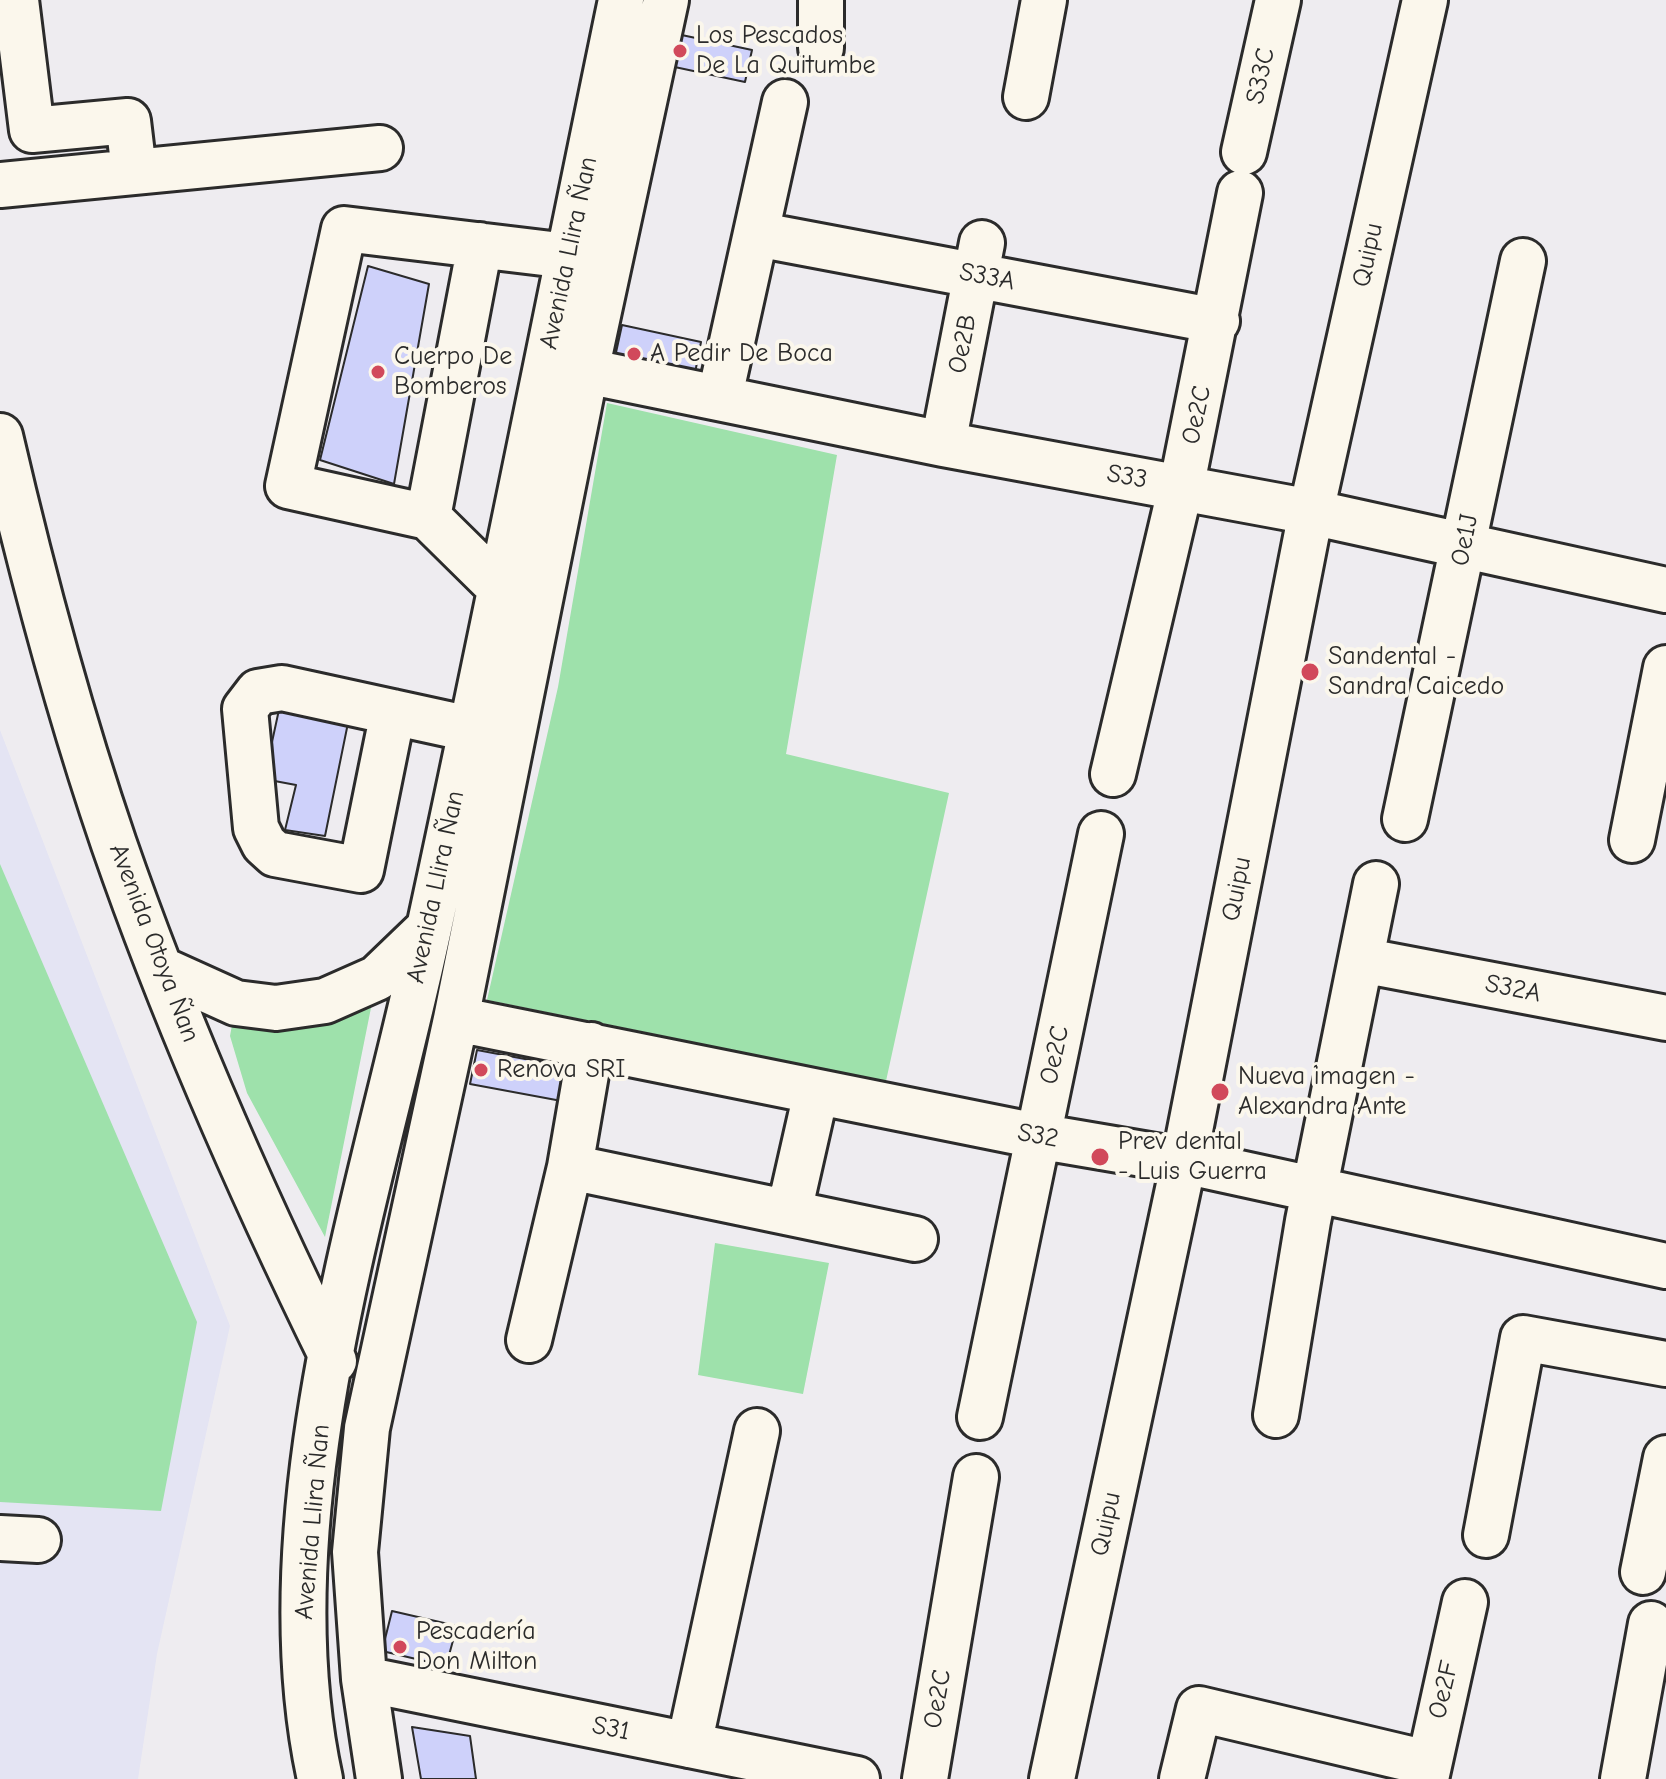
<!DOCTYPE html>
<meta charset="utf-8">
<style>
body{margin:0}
canvas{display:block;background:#eeecf0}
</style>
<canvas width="1666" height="1779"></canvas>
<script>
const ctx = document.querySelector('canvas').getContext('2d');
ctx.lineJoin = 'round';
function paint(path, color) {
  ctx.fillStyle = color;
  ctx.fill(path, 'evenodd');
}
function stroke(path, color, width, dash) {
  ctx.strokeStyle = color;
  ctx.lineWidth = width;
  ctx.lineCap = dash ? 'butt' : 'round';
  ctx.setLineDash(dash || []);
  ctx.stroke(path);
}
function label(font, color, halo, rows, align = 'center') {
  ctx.font = font + ' "Comic Neue",sans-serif';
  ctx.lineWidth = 8;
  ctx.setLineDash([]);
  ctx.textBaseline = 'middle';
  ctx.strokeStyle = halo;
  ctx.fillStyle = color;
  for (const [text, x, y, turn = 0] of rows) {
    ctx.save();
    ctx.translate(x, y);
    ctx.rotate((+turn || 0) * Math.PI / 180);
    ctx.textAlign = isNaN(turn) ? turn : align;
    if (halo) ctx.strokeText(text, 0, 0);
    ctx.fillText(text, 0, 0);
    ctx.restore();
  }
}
const built = new Path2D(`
 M 0,730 L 230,1326 L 157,1654 L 138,1779 L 0,1779 Z`);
const green = new Path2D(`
 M 607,403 L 837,455 L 786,754 L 949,793 L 886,1081 L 487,1000 L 558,687 Z
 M 0,864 L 197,1322 L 161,1511 L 0,1502 Z
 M 377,978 L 325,1237 L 247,1093 L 230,1036 L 236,1003 Z
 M 715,1243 L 829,1263 L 803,1394 L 698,1375 Z`);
const building = new Path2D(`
 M 677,34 L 752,50 L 745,82 L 670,66 Z
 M 368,266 L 429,284 L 394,484 L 320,460 Z
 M 622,325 L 701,342 L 695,373 L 615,357 Z
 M 280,705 L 349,718 L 325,836 L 285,830 L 296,785 L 264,779 Z
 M 477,1050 L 573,1068 L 567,1102 L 470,1084 Z
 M 392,1611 L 457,1626 L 446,1666 L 382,1651 Z
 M 412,1727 L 470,1736 L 476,1779 L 421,1779 Z`);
const minor = new Path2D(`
 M 16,0 L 32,130 L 128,121 L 134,171
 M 821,0 L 821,48
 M 1026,97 L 1044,0
 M 1244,152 L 1278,0
 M 0,185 L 380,148
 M 756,234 L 1217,321
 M 480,245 L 428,517 L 288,486 L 344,229 L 568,256 L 595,263
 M 586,371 L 943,444 L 1311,512 L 1666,590
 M 720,396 L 785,102
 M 0,436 C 32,574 68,710 114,844 C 175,1020 252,1194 334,1361
 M 943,444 L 982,243
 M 428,517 L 499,587
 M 393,712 L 361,870 L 275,854 L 264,844 L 256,828 L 245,709 L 258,692 L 282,688 L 470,729
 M 1113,774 L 1185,469 L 1240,193
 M 1405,819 L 1523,261
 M 1632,840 L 1666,668
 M 1361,960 L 1666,1018
 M 163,970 L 236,1003 L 276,1008 L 325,1001 L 377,978 L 429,928
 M 456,1019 L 1037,1136 L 1184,1161 L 1666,1266
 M 570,1167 L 915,1239
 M 789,1212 L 816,1093
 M 529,1340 L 570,1167 L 591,1045
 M 1276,1415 L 1308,1221 L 1376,884
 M 980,1417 L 1101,834
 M 1486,1535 L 1523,1338 L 1666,1364
 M 0,1538 L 38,1540
 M 1643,1572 L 1666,1458
 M 364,1679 L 857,1779
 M 689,1745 L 757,1431
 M 320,1779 C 261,1510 372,1192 429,928 C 496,619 557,309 621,0
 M 379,1779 L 364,1679 L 355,1552 L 367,1428 L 456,1019 L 586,371 L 666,0
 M 925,1779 L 976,1477
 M 1052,1779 L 1184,1161 L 1311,512 L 1425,0
 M 1182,1779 L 1199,1709 L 1427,1763
 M 1426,1779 L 1465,1602
 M 1623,1779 L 1651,1624`);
const markers = [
 [680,51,8,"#d1495b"],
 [634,354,8,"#d1495b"],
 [378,372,8,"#d1495b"],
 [1310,672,10,"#d1495b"],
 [481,1070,8,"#d1495b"],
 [1220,1092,10,"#d1495b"],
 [1100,1157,10,"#d1495b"],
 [400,1647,8,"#d1495b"]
];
const poiNames = [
 ["Los Pescados",696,36],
 ["De La Quitumbe",696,66],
 ["A Pedir De Boca",650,354],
 ["Cuerpo De",394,357],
 ["Bomberos",394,387],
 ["Sandental -",1328,657],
 ["Sandra Caicedo",1328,687],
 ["Renova SRI",497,1070],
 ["Nueva imagen -",1238,1077],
 ["Alexandra Ante",1238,1107],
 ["Prev dental",1118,1142],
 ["- Luis Guerra",1118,1172],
 ["Pescadería",416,1632],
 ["Don Milton",416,1662]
];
const streetNames = [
 ["S33C",1261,76,-78],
 ["Avenida Llira Ñan",569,253,-78],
 ["Quipu",1368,255,-78],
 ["S33A",987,277,11],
 ["Oe2B",963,344,-79],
 ["Oe2C",1197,415,-78],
 ["S33",1127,477,10],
 ["Oe1J",1465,540,-79],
 ["Avenida Llira Ñan",436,887,-78],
 ["Quipu",1237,889,-79],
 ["Avenida Otoya Ñan",154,943,69],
 ["S32A",1513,989,11],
 ["Oe2C",1055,1055,-78],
 ["S32",1038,1136,10],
 ["Avenida Llira Ñan",313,1522,-85],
 ["Quipu",1106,1524,-78],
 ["Oe2F",1444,1690,-77],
 ["Oe2C",938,1699,-80],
 ["S31",611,1729,11]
];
paint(built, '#e4e4f3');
paint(green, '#9ee1ab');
paint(building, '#ced1fa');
stroke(building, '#2b2b2b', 2);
stroke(minor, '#2b2b2b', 50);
stroke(minor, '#fbf7ec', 44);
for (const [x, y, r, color] of markers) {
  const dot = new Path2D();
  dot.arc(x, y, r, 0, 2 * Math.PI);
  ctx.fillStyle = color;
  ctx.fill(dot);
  stroke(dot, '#fbf7ec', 3);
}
label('26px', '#2b2b2b', '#fbf7ec', poiNames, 'left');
label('26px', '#2b2b2b', '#fbf7ec', streetNames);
</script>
